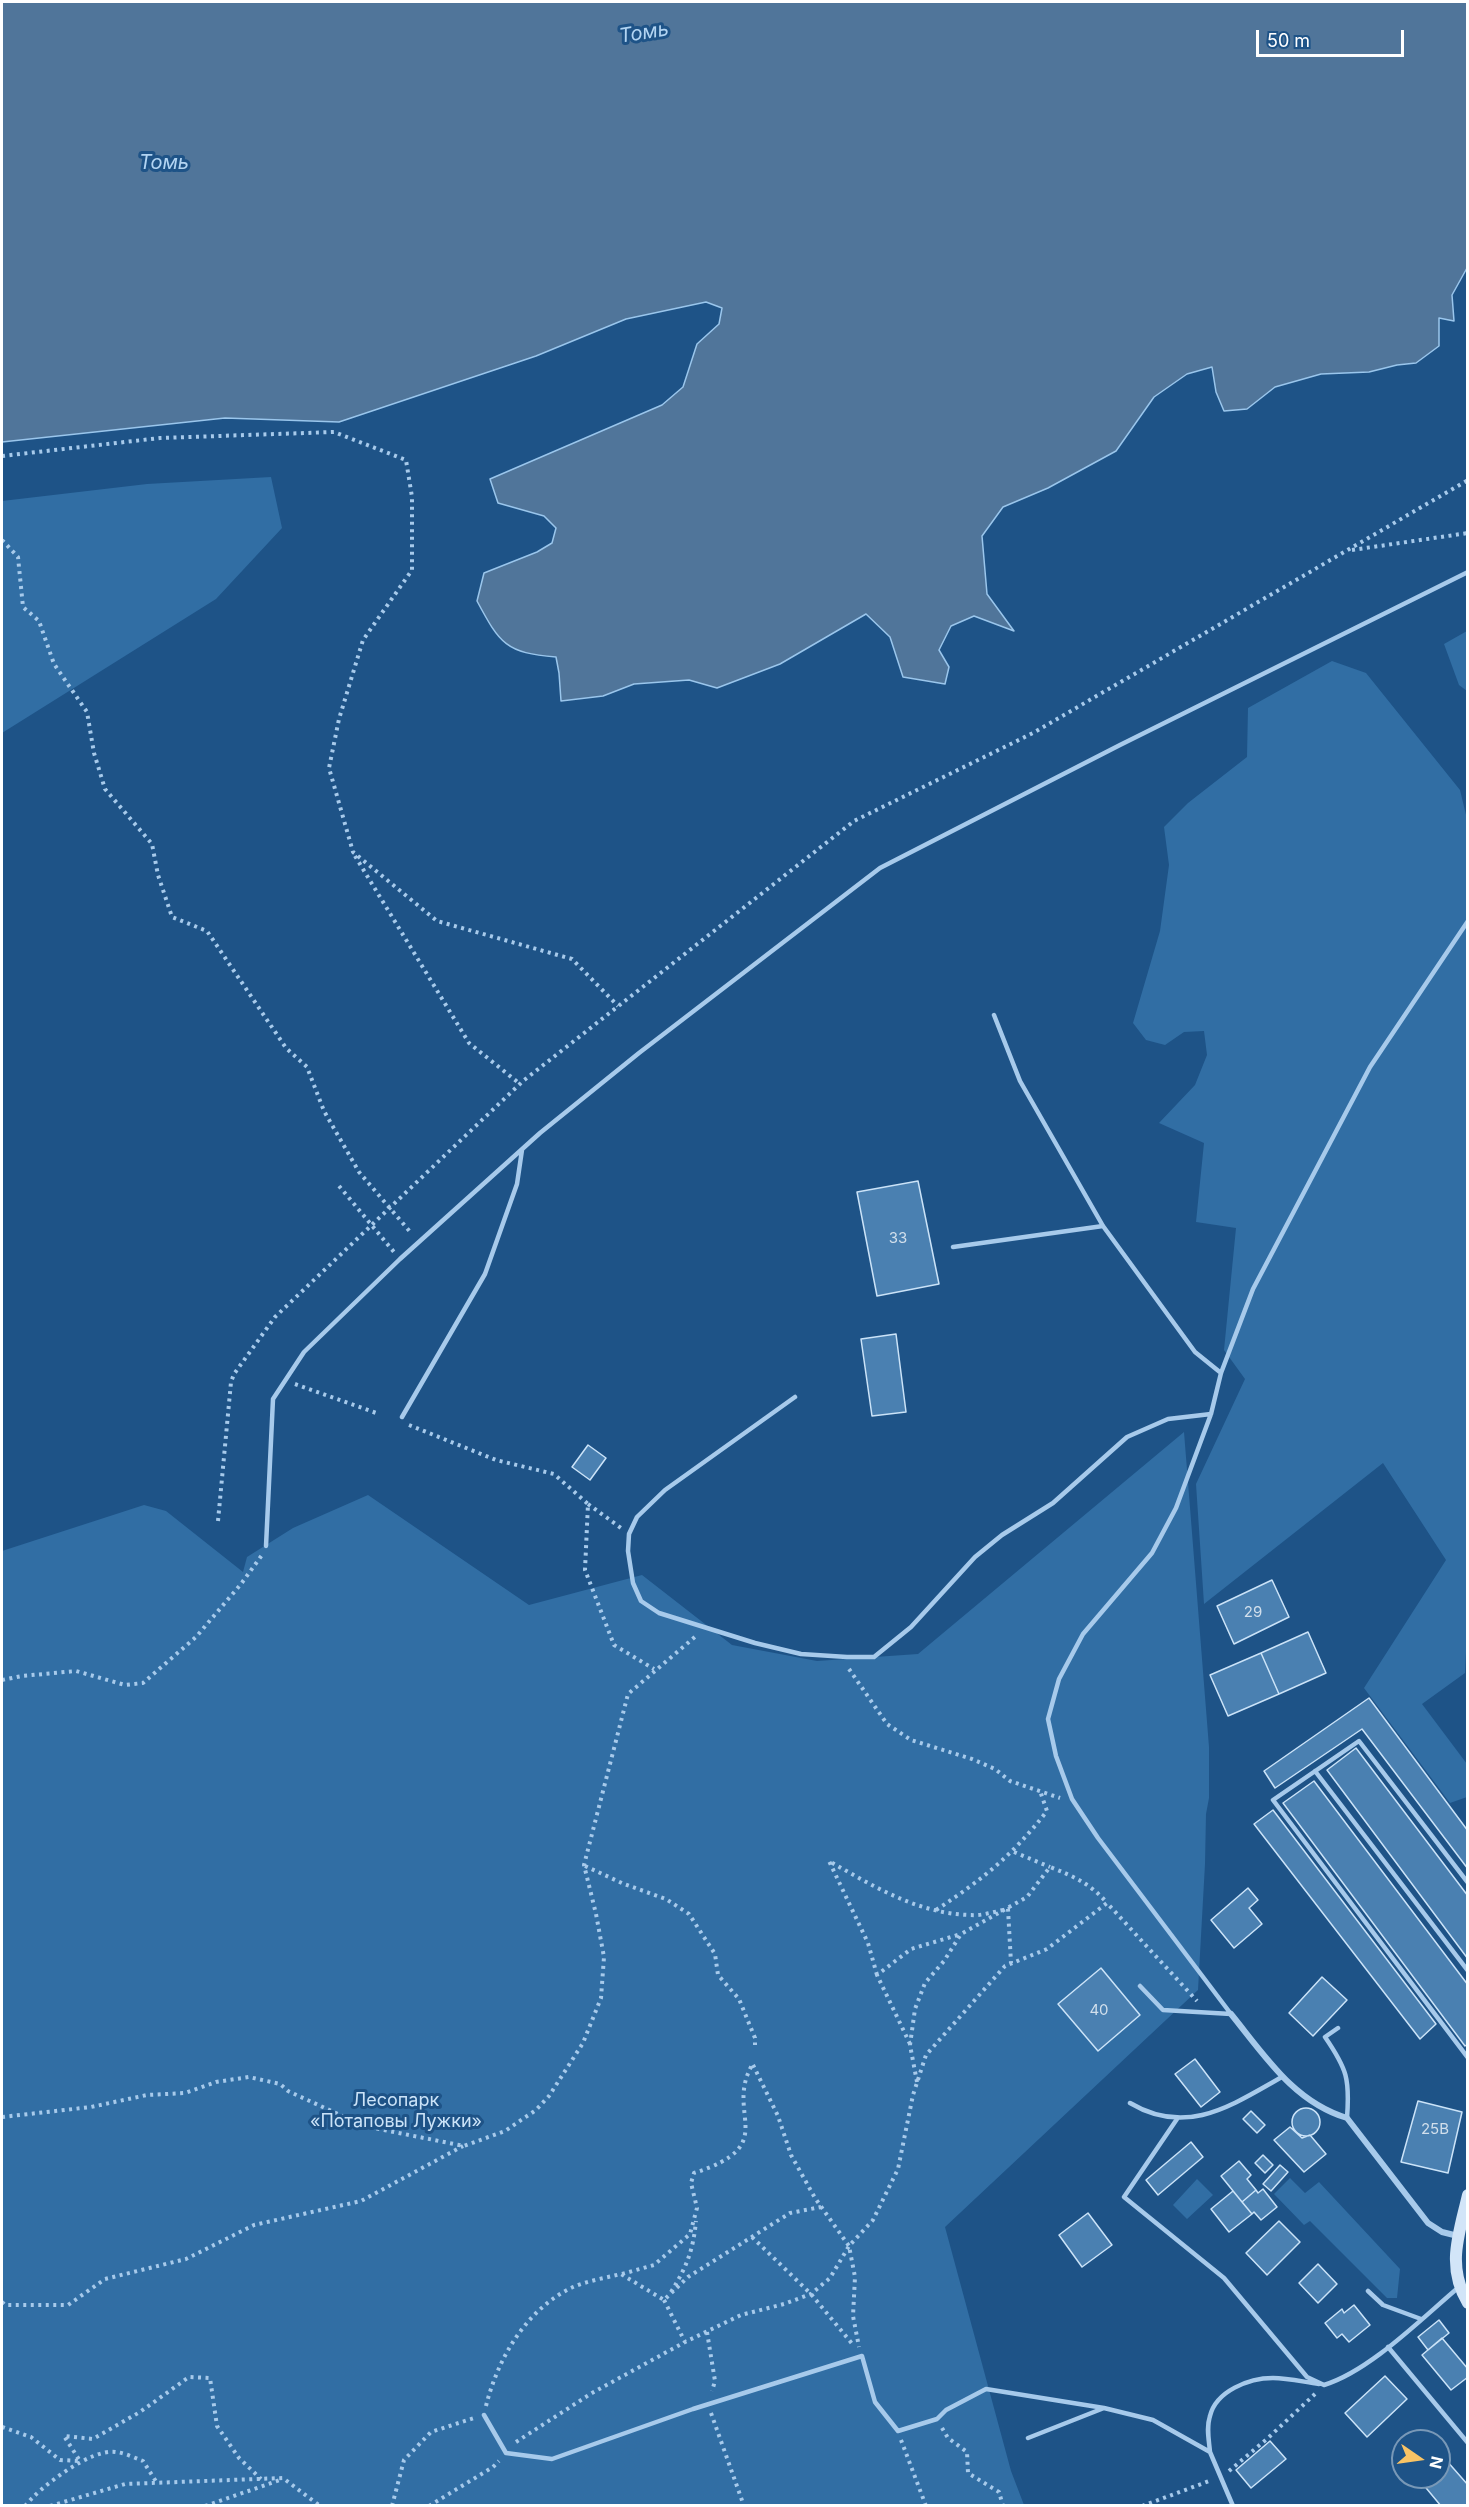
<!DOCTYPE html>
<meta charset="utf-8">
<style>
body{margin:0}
#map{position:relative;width:1469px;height:2507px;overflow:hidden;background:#1e5387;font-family:Inter,sans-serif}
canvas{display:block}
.frame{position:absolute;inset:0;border:3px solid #fff;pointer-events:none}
.north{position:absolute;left:1391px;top:2429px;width:60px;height:60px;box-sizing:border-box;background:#1e5387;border:2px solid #7898b7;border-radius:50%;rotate:103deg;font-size:16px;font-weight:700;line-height:24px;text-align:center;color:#fff}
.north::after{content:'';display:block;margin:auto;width:21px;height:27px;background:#fac465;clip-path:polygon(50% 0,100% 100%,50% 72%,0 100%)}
.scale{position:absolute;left:1256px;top:30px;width:148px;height:27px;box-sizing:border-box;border:3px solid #fff;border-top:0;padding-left:8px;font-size:18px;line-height:21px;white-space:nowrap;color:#fff;-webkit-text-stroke:4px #1e5387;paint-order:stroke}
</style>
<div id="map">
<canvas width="1469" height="2507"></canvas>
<div class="frame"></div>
<div class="north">N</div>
<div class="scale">50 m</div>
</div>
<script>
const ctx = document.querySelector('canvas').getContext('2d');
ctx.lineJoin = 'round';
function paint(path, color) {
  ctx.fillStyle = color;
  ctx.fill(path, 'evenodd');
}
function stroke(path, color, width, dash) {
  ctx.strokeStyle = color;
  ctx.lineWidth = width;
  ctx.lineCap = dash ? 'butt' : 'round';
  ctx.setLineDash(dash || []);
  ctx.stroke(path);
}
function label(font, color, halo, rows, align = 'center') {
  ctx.font = font + ' Inter,sans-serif';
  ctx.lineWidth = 6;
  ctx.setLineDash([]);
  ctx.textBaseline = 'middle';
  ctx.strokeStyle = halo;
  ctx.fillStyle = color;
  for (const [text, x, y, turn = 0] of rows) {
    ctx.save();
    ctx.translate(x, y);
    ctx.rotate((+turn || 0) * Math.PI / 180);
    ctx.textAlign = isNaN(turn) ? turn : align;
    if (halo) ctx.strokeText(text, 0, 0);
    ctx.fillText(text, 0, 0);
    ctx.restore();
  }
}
const green = new Path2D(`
 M 271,477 L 282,528 L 216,599 L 2,733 L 2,501 L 147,484 Z
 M 1467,631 L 1467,691 L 1459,685 L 1444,644 Z
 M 1332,661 L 1366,673 L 1460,790 L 1467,819 L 1467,1631 L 1465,1673 L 1422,1704 L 1467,1764 L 1467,1797 L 1450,1803 L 1364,1688 L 1446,1560 L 1383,1463 L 1204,1604 L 1196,1484 L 1245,1379 L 1224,1350 L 1236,1228 L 1196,1222 L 1204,1143 L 1159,1123 L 1195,1085 L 1207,1055 L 1204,1031 L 1184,1032 L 1165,1045 L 1146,1040 L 1133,1023 L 1160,931 L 1169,865 L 1164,827 L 1188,803 L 1247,757 L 1248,708 Z
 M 1184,1432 L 1209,1747 L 1209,1798 L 1206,1814 L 1205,1864 L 1198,1990 L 945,2227 L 1011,2471 L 1024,2505 L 2,2505 L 2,1551 L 144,1505 L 166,1511 L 243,1572 L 247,1557 L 293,1528 L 368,1495 L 529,1605 L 642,1575 L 732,1645 L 817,1661 L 918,1654 Z
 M 1290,2178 L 1305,2193 L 1319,2182 L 1400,2269 L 1397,2298 L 1387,2298 L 1310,2221 L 1304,2225 L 1274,2194 Z
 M 1197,2179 L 1213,2195 L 1187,2219 L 1173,2205 Z`);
const water = new Path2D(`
 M 2,2 L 1467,2 L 1467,268 L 1452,295 L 1454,321 L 1439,318 L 1439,346 L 1416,363 L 1397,365 L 1369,372 L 1321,374 L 1275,387 L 1247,409 L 1224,411 L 1216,392 L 1212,367 L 1187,374 L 1154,397 L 1116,451 L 1048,488 L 1003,507 L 982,536 L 987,594 L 1014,631 L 974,616 L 951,626 L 939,650 L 949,667 L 945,684 L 903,677 L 890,637 L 866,614 L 780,664 L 717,688 L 689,680 L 634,684 L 603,696 L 561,701 L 559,673 L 556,657 C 506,653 500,644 477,601 L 484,573 L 537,552 L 552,543 L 556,528 L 544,516 L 498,503 L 490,479 L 662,405 L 683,387 L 697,344 L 719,324 L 722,308 L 706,302 L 626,319 L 536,356 L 339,422 L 225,418 L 2,442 Z`);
const building = new Path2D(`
 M 918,1181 L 939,1284 L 877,1296 L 857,1192 Z
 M 896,1334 L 906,1412 L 872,1416 L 861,1339 Z
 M 588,1445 L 606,1458 L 590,1480 L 572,1467 Z
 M 1272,1580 L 1289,1617 L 1234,1644 L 1217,1606 Z
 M 1308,1632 L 1326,1673 L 1279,1694 L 1261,1653 Z
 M 1261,1653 L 1279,1694 L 1228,1716 L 1210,1675 Z
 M 1369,1698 L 1468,1831 L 1468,1869 L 1362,1729 L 1275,1788 L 1264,1771 Z
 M 1356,1748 L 1468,1896 L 1468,1959 L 1327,1770 Z
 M 1314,1781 L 1468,1985 L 1468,2044 L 1465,2046 L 1283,1803 Z
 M 1273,1810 L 1436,2024 L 1420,2039 L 1254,1824 Z
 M 1248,1888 L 1258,1900 L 1249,1908 L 1262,1924 L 1234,1948 L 1211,1920 Z
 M 1101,1968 L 1140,2015 L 1098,2051 L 1058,2004 Z
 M 1322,1977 L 1347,2000 L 1313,2036 L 1289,2013 Z
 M 1195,2059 L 1220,2092 L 1201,2107 L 1175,2074 Z
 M 1418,2101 L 1462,2112 L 1448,2173 L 1401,2162 Z
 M1292 2122a14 14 0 1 1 28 0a14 14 0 1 1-28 0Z
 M 1251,2111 L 1265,2125 L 1257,2133 L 1243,2119 Z
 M 1290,2127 L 1302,2138 L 1310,2135 L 1326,2154 L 1304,2172 L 1274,2140 Z
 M 1191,2142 L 1203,2157 L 1158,2195 L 1146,2180 Z
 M 1263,2155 L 1273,2165 L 1265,2173 L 1255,2163 Z
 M 1239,2161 L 1251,2175 L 1247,2179 L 1256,2190 L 1242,2202 L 1221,2176 Z
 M 1280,2165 L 1288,2172 L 1271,2191 L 1263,2184 Z
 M 1263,2189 L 1277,2207 L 1261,2220 L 1254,2212 L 1252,2214 L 1242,2202 L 1256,2190 L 1258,2193 Z
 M 1233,2191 L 1252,2214 L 1229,2232 L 1211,2209 Z
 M 1088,2213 L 1112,2245 L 1082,2267 L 1059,2235 Z
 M 1279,2221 L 1300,2242 L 1267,2275 L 1246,2253 Z
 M 1318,2264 L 1337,2284 L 1318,2303 L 1299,2283 Z
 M 1354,2305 L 1370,2325 L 1349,2342 L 1342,2334 L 1337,2338 L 1325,2323 L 1342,2309 L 1344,2313 Z
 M 1439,2320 L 1449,2333 L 1428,2350 L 1418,2337 Z
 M 1442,2338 L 1468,2369 L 1468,2377 L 1451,2390 L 1422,2355 Z
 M 1385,2376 L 1407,2399 L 1367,2437 L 1345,2413 Z
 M 1270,2441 L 1286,2459 L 1251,2488 L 1236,2470 Z
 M 1439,2452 L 1468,2485 L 1468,2506 L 1441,2506 L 1417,2477 L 1439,2477 Z`);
const path = new Path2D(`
 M 2,456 L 160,438 L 334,432 L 406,460 L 412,497 L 412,570 L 363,640 L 339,719 L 329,768 L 353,852 L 437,921 L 572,959 L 618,1006
 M 2,540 L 18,557 L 23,607 L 39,621 L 54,664 L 87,712 L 94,753 L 105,789 L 152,844 L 158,875 L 172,917 L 207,931 L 286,1048 L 307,1067 L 324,1111 L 359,1172 L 412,1234
 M 1352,550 L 1468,533
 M 355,856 L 469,1043 L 520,1084
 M 339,1186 L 394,1252
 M 295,1384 L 379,1414
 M 409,1425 L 496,1460 L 554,1474 L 588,1504 L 585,1570 L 614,1645 L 654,1669
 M 588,1504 L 621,1528
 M 218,1521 L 231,1382 L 234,1374 L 275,1317 L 523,1081 L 854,821 L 1033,733 L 1468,480
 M 849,1669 L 887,1724 L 911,1740 L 972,1759 L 995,1769 L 1010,1781 L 1060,1798
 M 2,1680 L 22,1676 L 76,1671 L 125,1685 L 143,1683 L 196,1637 L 241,1584 L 262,1555
 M 1014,1852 L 1050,1867
 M 585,1866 L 624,1884 L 666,1899 L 689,1914 L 715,1954 L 718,1975 L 739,1999 L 755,2038 L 755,2045
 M 936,1910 C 983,1879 1012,1856 1047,1811 L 1040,1791
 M 877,1975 L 868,1943 L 829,1861 C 873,1886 918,1914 971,1915 C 983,1916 996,1911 1008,1909 L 1011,1963
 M 910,2044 L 877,1975 L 911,1949 L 961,1934
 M 753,2065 L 778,2116 L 791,2155 L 815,2198 L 849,2246 L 855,2277 L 853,2316 L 859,2347
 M 917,2082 L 910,2045 L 915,2009 L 925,1983 L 944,1961 L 961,1934 L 1027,1897 L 1050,1867 C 1073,1876 1091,1884 1107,1903
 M 2,2117 L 91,2107 L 147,2095 L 185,2093 L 216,2082 L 249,2077 L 280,2084 L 288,2091 L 364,2126 L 464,2146 L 505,2131 L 536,2110 L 549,2096 L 583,2043 L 601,1998 L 604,1957 L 596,1914 L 584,1865 L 628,1694 L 696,1636
 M 752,2237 L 811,2294 L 854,2346
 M 622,2274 L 654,2265 L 690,2234 L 697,2208 L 691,2183 L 694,2173 C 782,2145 724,2115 752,2065
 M 671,2292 C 687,2266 693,2251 696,2221
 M 664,2300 L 685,2342
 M 2,2302 L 5,2305 L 68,2305 L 105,2279 L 186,2259 L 254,2225 L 361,2201 L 463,2146
 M 707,2332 L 715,2381 L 712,2391
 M 486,2406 C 498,2358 526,2310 571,2288 C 586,2281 605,2278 621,2274 L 664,2300 L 688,2277 L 790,2213 L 821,2207
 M 711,2413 L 744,2506
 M 2,2427 L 31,2437 L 60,2460 L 80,2461 L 64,2436 L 93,2439 L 140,2412 L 189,2377 L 210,2378 L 217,2426 L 239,2458 L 261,2479
 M 942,2428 L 948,2438 L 967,2452 L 968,2473 L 999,2492 L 1003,2506
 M 901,2440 L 926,2506
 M 516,2442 L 592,2393 L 685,2342 L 741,2315 L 784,2304 L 811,2294 L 830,2278 L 849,2246 L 873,2220 L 898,2169 L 913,2095 L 926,2055 L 1005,1966 L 1047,1949 L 1107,1903 L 1197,2001
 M 1229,2471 L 1268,2438 L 1315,2394
 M 25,2506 C 40,2487 91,2448 116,2452 C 125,2453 135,2458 143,2461 L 157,2483
 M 50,2506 L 125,2484 L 283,2478 L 320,2506
 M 205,2506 L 280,2480
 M 392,2506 L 404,2460 L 431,2432 L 474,2418
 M 429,2506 L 493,2467 L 499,2461
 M 1142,2506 L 1212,2480`);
const lane = new Path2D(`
 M 994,1015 L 1020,1081 L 1103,1226 L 1195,1352 L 1221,1373
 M 953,1247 L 1103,1226
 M 795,1397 L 665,1490 L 637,1517 L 629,1534 L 628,1551 L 633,1583 L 641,1601 L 659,1613 L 755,1643 L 801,1654 L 847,1657 L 874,1657 L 911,1627 L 975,1557 L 1002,1535 L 1053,1503 L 1127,1437 L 1168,1419 L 1211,1414
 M 402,1417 L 485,1274 L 517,1184 L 522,1150
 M 266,1546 L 273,1399 L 304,1352 L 400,1259 L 540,1133 L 639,1053 L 880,868 L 1120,745 L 1468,572
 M 1315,1771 L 1468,1971
 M 1468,1883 L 1359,1741 L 1273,1800 L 1468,2058
 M 1140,1986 L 1163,2010 L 1231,2014
 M 1231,2014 L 1098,1838 L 1072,1799 L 1056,1756 L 1048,1719 L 1059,1679 L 1083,1634 L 1152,1553 L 1176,1508 L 1211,1414 L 1221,1373 L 1253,1289 L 1370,1067 L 1468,921
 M 1338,2028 L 1325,2037 C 1347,2069 1350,2079 1347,2118
 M 1130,2103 C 1187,2137 1232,2105 1282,2077
 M 1177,2119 L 1124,2197 L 1224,2278 L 1307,2377 L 1324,2385 C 1370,2371 1422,2318 1459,2287
 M 1368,2291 L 1383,2305 L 1421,2319
 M 1388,2347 L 1468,2443
 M 484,2415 L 506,2453 L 552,2459 L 693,2409 L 862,2356 L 875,2402 L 898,2431 L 937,2419 L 946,2410 L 986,2389 L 1104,2408
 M 1028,2438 L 1104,2408 L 1153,2420 L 1210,2452 C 1209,2440 1206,2428 1210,2416 C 1216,2391 1249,2378 1273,2378 C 1288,2378 1304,2382 1319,2384
 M 1210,2452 L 1233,2506`);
const street = new Path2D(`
 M 1231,2014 C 1265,2056 1294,2102 1347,2118 L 1428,2223 L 1442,2232 L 1458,2236`);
const secondary = new Path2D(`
 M 1468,2195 C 1459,2234 1446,2266 1468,2303`);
const numberNames = [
 ["33",898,1238],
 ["29",1253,1612],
 ["40",1099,2010],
 ["25В",1435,2129]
];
const parkNames = [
 ["Лесопарк",396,2101],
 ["«Потаповы Лужки»",396,2122]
];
const waterNames = [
 ["Томь",644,33,-9],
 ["Томь",164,163]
];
paint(green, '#316ea4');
paint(water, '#50759a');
stroke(water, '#9ac6ec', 1.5);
paint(building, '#4a80b1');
stroke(building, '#cbe3f8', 1.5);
stroke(path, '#a7caeb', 4, [3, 4.5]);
stroke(lane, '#a7caeb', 4.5);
stroke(street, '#a7caeb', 6);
stroke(secondary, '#d2e5f8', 12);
label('15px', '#d2dfec', null, numberNames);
label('18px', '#cbe3f8', '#1e5387', parkNames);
label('italic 20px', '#b2d4f2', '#1e5387', waterNames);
</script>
